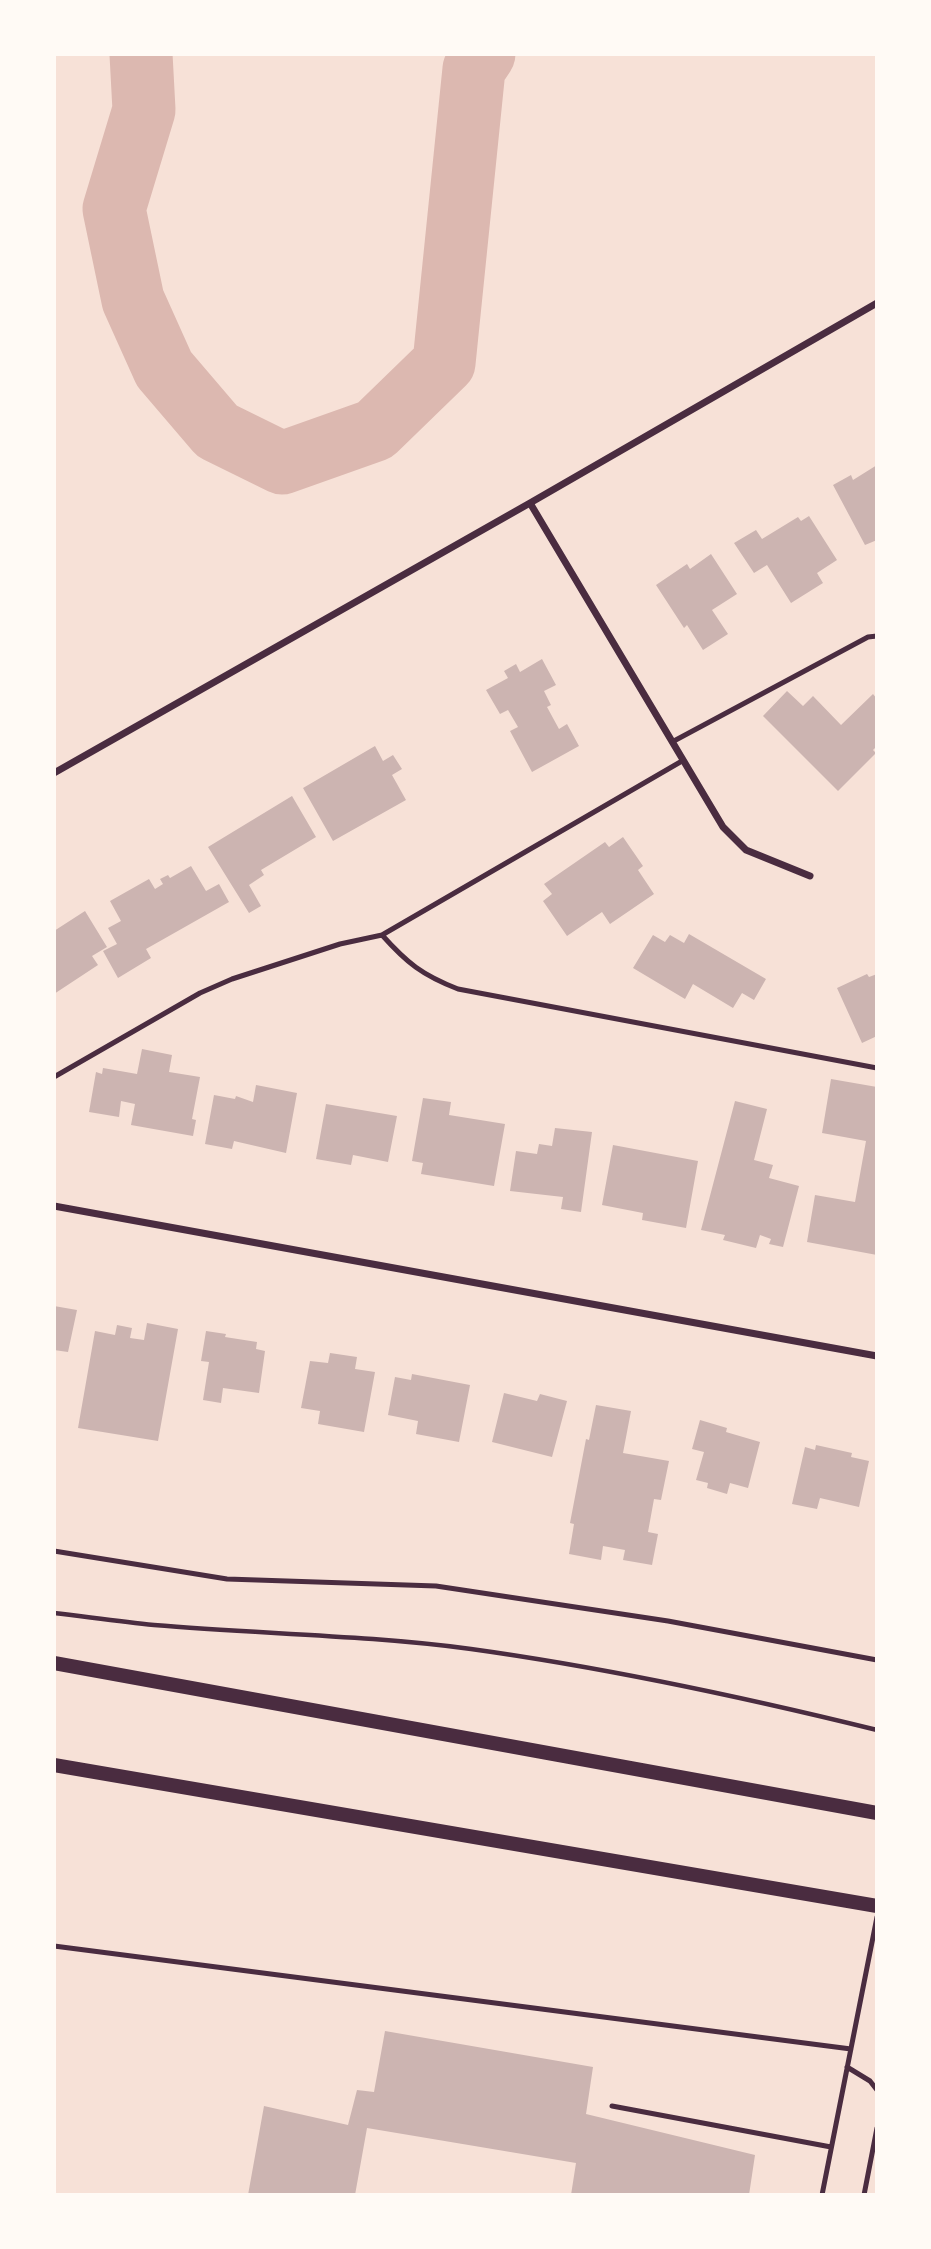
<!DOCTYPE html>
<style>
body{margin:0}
#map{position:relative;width:931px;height:2249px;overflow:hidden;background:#f7e1d7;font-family:"DM Sans",sans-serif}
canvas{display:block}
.frame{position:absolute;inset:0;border:56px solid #fffaf5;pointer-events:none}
</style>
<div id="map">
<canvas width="931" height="2249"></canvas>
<div class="frame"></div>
</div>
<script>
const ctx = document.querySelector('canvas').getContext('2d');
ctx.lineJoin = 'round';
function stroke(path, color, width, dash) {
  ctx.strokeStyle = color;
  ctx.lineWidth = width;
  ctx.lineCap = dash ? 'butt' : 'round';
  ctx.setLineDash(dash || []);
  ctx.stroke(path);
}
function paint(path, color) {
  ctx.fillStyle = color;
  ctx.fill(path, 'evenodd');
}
const river = new Path2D(`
 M 141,54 L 144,110 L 114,209 L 133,300 L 164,369 L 217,431 L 282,463 L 375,430 L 444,363 L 474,69 L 484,54`);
const building = new Path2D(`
 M 877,465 L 877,540 L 865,545 L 833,485 L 851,475 L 853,480 Z
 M 809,516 L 837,560 L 817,573 L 823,583 L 791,603 L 767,565 L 754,573 L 734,543 L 756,530 L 762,539 L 798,517 L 801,521 Z
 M 711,554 L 737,594 L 712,610 L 728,634 L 703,650 L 687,625 L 684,628 L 656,585 L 687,564 L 690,569 Z
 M 542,659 L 556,685 L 544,691 L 551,705 L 547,707 L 559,729 L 567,724 L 579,746 L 532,772 L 510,731 L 518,727 L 508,710 L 500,714 L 486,690 L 508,678 L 504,671 L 516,664 L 520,672 Z
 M 787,691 L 803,706 L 813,696 L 841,725 L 873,694 L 877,699 L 877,746 L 873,750 L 876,753 L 838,791 L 763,716 Z
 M 375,746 L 383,761 L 393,755 L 402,769 L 392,775 L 406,800 L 333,841 L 303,788 Z
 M 292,796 L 316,837 L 261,870 L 264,875 L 249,885 L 261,906 L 249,913 L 208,847 Z
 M 623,837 L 643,866 L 638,870 L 654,894 L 610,924 L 602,912 L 567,936 L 543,901 L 552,894 L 544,884 L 605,842 L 609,847 Z
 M 191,866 L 206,891 L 219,884 L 229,902 L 146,949 L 151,958 L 118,978 L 103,951 L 117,944 L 108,928 L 121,921 L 110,901 L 149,879 L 155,889 L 163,884 L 160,879 L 168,875 L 170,878 Z
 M 85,911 L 107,947 L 92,956 L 98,965 L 54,994 L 54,931 Z
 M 689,934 L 766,979 L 754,1000 L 742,993 L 733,1008 L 693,984 L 685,999 L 633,968 L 653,935 L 665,942 L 670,935 L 684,943 Z
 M 867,974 L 869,977 L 877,974 L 877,1036 L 862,1043 L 837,988 Z
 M 142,1049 L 172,1055 L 169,1072 L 200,1077 L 192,1119 L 196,1120 L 193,1136 L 131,1125 L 135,1104 L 121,1101 L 119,1117 L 89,1112 L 96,1072 L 102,1074 L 103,1068 L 137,1074 Z
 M 831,1079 L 877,1087 L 877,1255 L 807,1242 L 815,1195 L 855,1202 L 866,1141 L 822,1133 Z
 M 256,1085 L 297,1093 L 286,1153 L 234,1141 L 232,1149 L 205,1144 L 214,1095 L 235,1099 L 236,1096 L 253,1102 Z
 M 423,1098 L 451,1102 L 449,1115 L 505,1124 L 494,1186 L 421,1174 L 423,1163 L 412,1161 Z
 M 735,1101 L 767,1109 L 754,1160 L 773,1165 L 769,1178 L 799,1186 L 783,1247 L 769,1244 L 771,1239 L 760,1235 L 756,1248 L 723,1240 L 725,1235 L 701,1230 Z
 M 326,1104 L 397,1116 L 388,1162 L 353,1155 L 351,1165 L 316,1159 Z
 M 555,1128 L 592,1132 L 581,1212 L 561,1209 L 563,1197 L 510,1191 L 516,1151 L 537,1154 L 539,1144 L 552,1146 Z
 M 613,1145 L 698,1161 L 686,1228 L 642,1220 L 643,1213 L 602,1205 Z
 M 54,1306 L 77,1310 L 68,1352 L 54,1350 Z
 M 147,1323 L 178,1329 L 158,1441 L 78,1428 L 95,1331 L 115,1335 L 117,1325 L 132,1328 L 130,1338 L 144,1340 Z
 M 206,1331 L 226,1334 L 225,1337 L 257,1342 L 256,1349 L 265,1351 L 259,1393 L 223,1388 L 221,1403 L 203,1400 L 209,1362 L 201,1361 Z
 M 330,1353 L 357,1357 L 355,1369 L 375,1372 L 364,1432 L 318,1424 L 320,1411 L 301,1408 L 310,1361 L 328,1363 Z
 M 412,1374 L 470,1385 L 459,1442 L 416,1434 L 418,1421 L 388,1415 L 395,1377 L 411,1380 Z
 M 504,1393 L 537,1401 L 540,1394 L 567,1401 L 552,1457 L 492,1442 Z
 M 596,1405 L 631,1411 L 623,1453 L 669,1461 L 661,1500 L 654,1499 L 648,1532 L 658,1534 L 652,1565 L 623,1560 L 625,1550 L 603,1546 L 601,1560 L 569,1554 L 574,1524 L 570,1523 L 586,1439 L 589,1440 Z
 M 700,1420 L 727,1428 L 726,1432 L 760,1442 L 748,1488 L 730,1483 L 727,1494 L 707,1488 L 708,1483 L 696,1480 L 704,1452 L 692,1449 Z
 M 816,1445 L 852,1453 L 851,1457 L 869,1461 L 859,1507 L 820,1498 L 817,1509 L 792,1504 L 805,1447 L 815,1450 Z
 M 385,2031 L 593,2067 L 586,2114 L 755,2155 L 749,2195 L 571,2195 L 576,2163 L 367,2128 L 355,2195 L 248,2195 L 264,2106 L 348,2125 L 357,2090 L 374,2092 Z`);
const path = new Path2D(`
 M 54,1613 C 88,1617 121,1622 154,1625 C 260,1634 366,1635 471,1649 C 608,1668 743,1697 877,1730`);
const service = new Path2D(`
 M 672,742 L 868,637 L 877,636
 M 382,935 L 682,761
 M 54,1077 L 200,993 L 232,979 L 340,944 L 382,935 C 407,963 422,975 458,989 L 877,1068
 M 54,1551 L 227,1579 L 436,1586 L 668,1621 L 877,1660
 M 54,1946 L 851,2049
 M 847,2067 L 870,2081 L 877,2090
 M 612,2106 L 831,2147
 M 822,2195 L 877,1917
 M 864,2195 L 877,2128`);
const minor = new Path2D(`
 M 530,503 L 723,827 L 746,850 L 810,876
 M 54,773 L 530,503 L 877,303
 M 54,1206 L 877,1356`);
const secondary = new Path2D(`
 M 54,1663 L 877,1813
 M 54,1765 L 877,1906`);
stroke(river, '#dcb8b0', 63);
paint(building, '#ccb4b1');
stroke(path, '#4a2c40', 4.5);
stroke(service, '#4a2c40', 5);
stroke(minor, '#4a2c40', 7);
stroke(secondary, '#4a2c40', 14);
</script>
